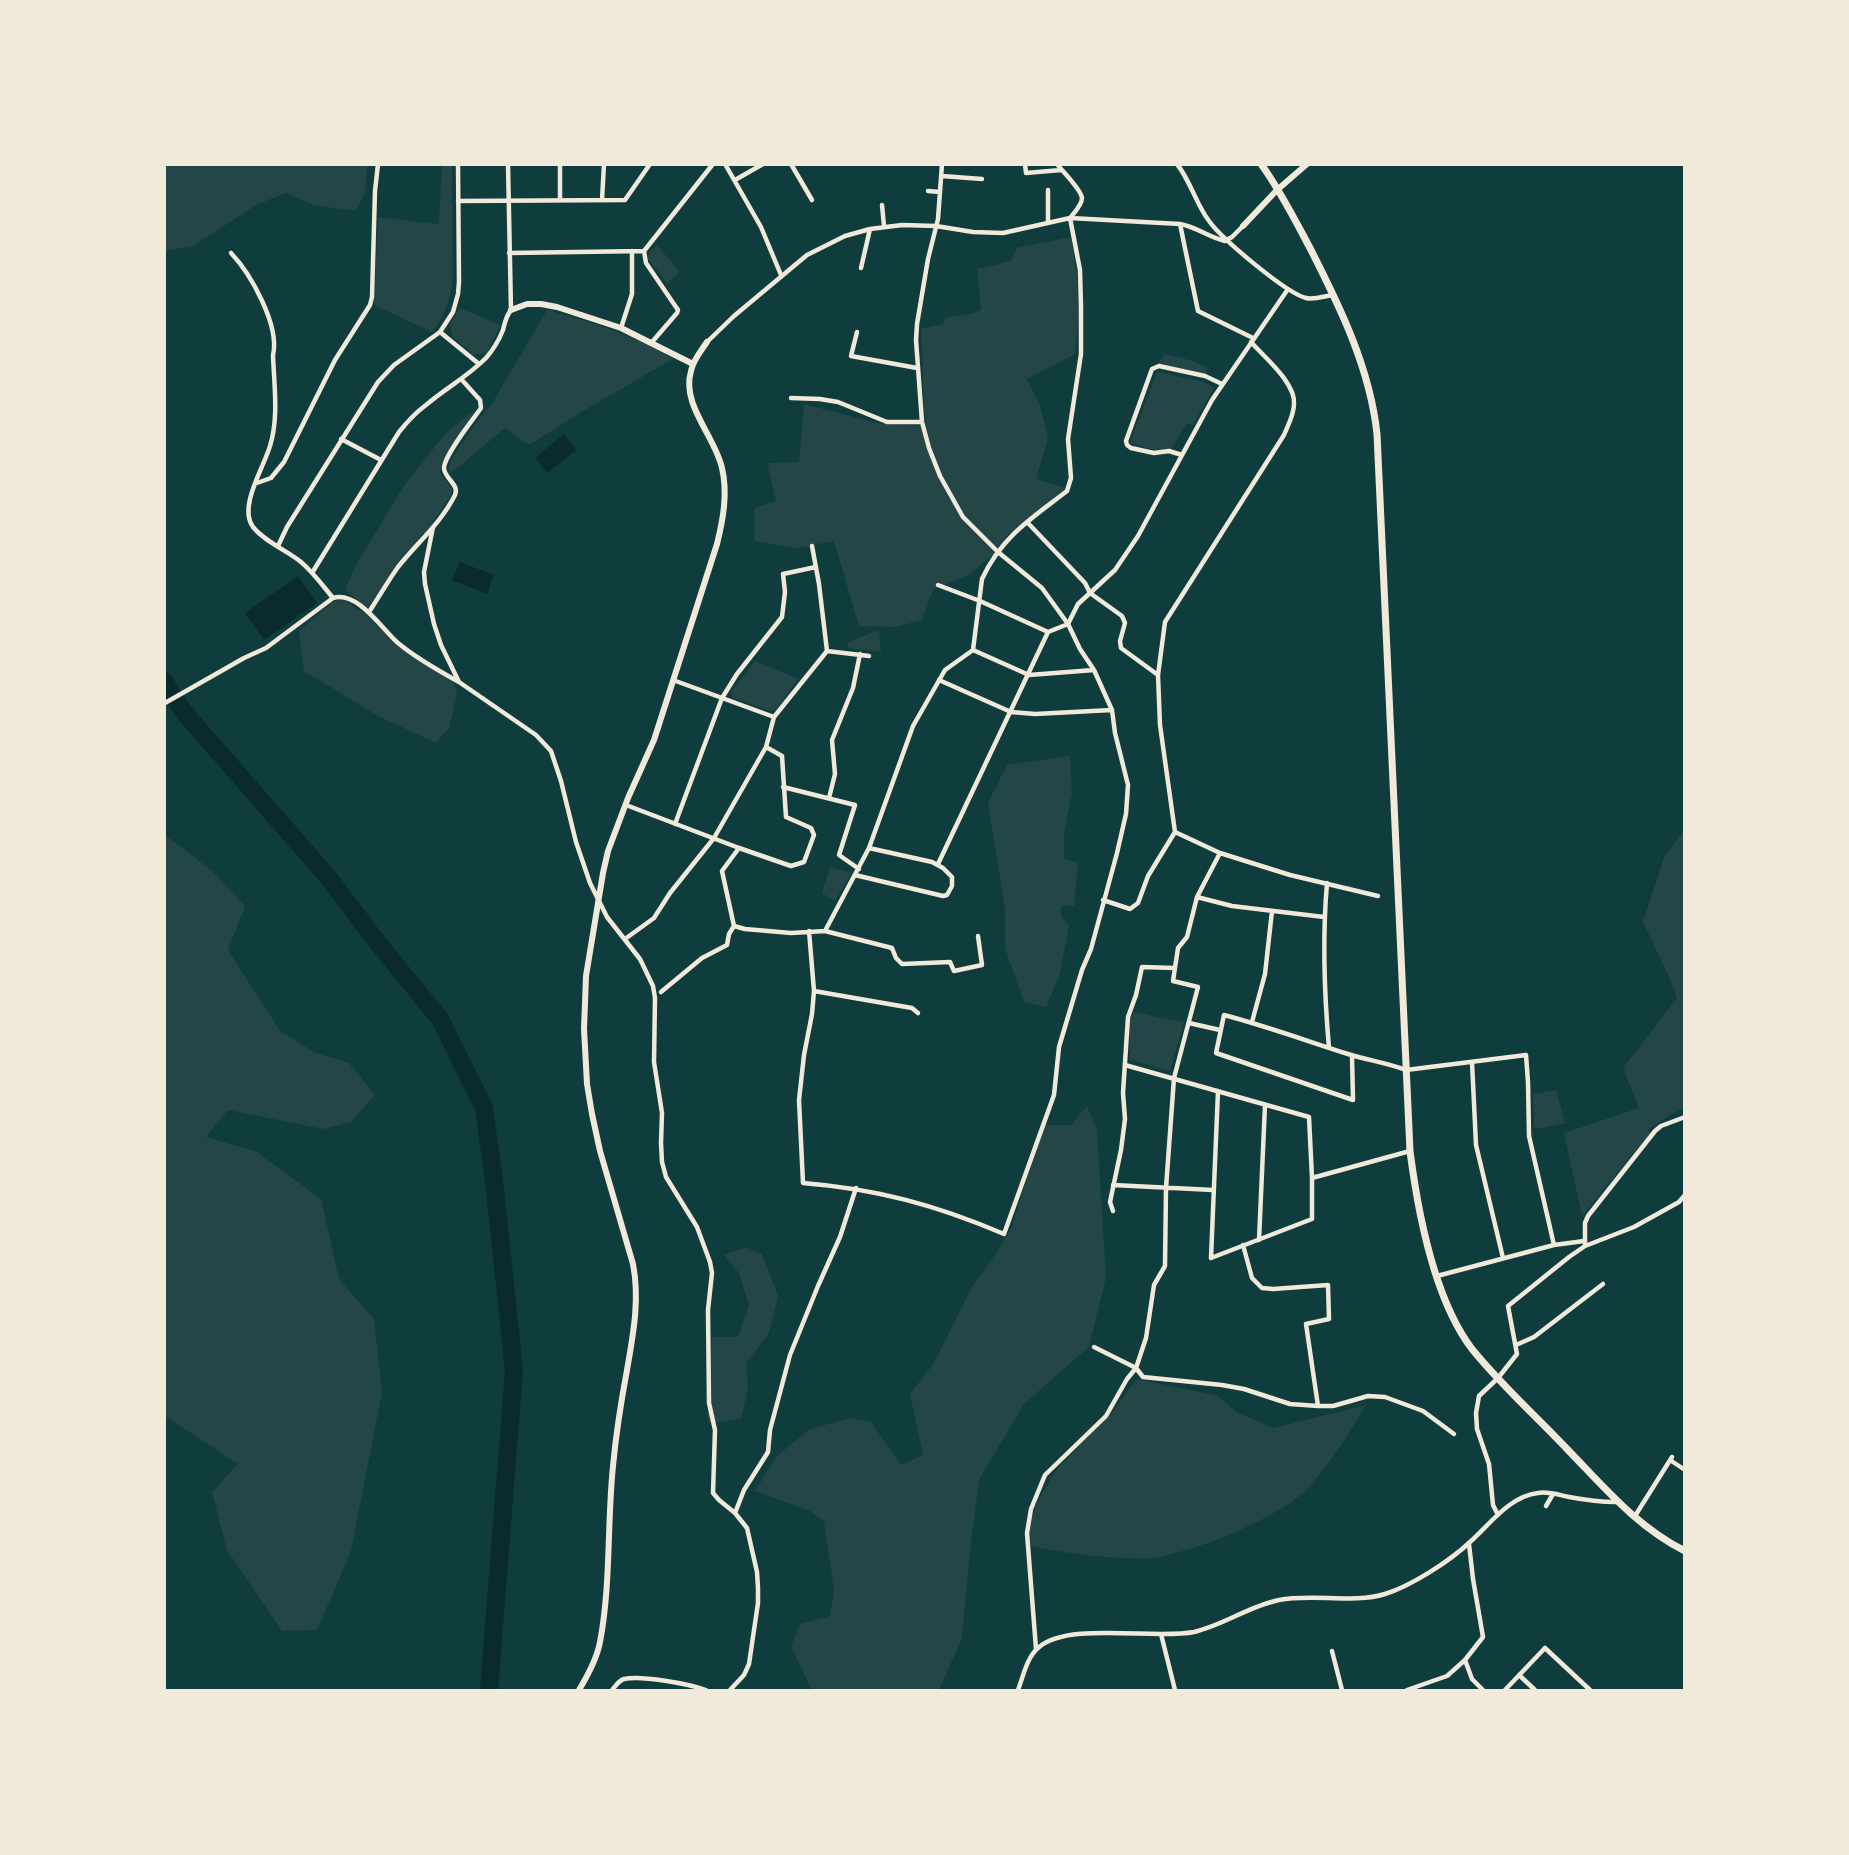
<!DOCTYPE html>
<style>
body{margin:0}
#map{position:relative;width:1849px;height:1855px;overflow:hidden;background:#0f3d3e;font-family:"Fira Sans Condensed",sans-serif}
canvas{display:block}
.frame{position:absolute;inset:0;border:166px solid #f1e9da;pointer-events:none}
</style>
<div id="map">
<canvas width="1849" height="1855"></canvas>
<div class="frame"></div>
</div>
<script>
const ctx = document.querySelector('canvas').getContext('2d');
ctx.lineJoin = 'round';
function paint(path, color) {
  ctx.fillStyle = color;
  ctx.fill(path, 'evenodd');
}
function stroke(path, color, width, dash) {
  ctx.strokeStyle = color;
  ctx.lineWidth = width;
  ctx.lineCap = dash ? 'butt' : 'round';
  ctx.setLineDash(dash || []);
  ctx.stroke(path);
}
const green = new Path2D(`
 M 165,164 L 367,165 C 366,182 367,198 354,211 L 314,205 L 286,193 L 258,204 L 193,246 L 165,251 Z
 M 442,165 L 452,165 L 453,275 C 452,297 446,314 432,332 L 374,305 L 378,217 L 439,224 Z
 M 1071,237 L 1077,277 L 1079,308 L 1075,354 L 1027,379 L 1040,405 L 1048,438 L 1036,479 L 1066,488 L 1007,535 L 993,555 L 981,564 L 971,574 L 933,590 L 922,620 L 896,627 L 859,626 L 834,541 L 796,548 L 754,541 L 755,508 L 776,501 L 767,463 L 799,462 L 804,404 L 881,424 L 925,426 L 921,329 L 943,324 L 945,318 L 971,314 L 981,310 L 977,269 L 1011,261 L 1017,248 Z
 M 657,245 L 680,272 L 667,283 L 648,259 L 649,253 Z
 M 460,308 L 500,325 L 496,335 L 486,353 L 474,355 L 452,336 L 450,324 Z
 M 547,310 C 590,322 635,335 673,359 L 583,411 L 529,445 L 505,428 L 451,473 L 449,469 L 450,462 L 473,427 L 493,402 Z
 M 1164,354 L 1190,360 L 1207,368 L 1206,374 L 1158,364 Z
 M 1158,372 L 1202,381 L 1214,388 L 1193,425 L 1187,423 L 1171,449 L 1155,450 L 1130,443 L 1156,374 Z
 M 476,409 L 442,463 L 440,472 L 452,489 L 452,494 L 431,525 L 400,559 L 368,608 L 345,590 L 356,565 L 403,487 L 446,433 Z
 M 344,600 L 368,616 L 395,645 L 453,682 L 457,693 L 449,728 L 436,743 L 378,716 L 304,671 L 299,631 L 334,601 Z
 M 879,630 L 881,652 L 848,648 L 848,642 Z
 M 755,661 L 798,679 L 776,710 L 770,711 L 733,698 L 731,692 Z
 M 1070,756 L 1072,794 L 1064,832 L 1064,859 L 1078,863 L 1074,906 L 1061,905 L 1061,917 L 1069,925 L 1060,974 L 1046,1007 L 1024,1002 L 1005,948 L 1005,909 L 988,803 L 1007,765 Z
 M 1684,830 L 1684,1108 L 1670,1115 L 1648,1130 L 1650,1133 L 1582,1216 L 1564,1133 L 1639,1108 L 1623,1068 L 1677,998 L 1669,977 L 1643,922 L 1664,857 Z
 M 165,835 L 211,870 L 245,906 L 228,950 L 280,1031 L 316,1053 L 349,1063 L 375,1095 L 351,1122 L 323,1129 L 228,1110 L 206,1137 L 257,1152 L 321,1199 L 339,1279 L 374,1319 L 382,1392 L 351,1551 L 317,1630 L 282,1631 L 227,1550 L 212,1492 L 238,1464 L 165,1416 Z
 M 830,867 L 852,873 L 835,901 L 822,893 Z
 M 1133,1012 L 1184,1022 L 1170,1071 L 1130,1060 L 1130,1020 Z
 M 1556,1090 L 1565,1123 L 1537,1129 L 1534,1127 L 1533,1094 Z
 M 1087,1106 L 1097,1130 L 1106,1278 L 1089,1347 L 1024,1404 L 979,1480 L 970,1550 L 962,1638 L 939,1690 L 848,1690 L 811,1689 L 791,1646 L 800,1624 L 830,1616 L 834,1590 L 824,1522 L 810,1511 L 755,1491 L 776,1457 L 808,1430 L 849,1418 L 871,1422 L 901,1465 L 923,1455 L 910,1394 L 934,1363 L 972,1287 L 999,1249 L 1011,1229 L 1044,1125 L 1071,1125 Z
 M 746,1247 L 762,1254 L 778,1296 L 769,1333 L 746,1363 L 748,1388 L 741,1419 L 708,1423 L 708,1394 L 712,1337 L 738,1337 L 749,1305 L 739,1273 L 724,1255 Z
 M 1137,1379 L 1216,1395 L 1238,1413 L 1273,1428 L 1366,1405 C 1349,1434 1331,1462 1308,1488 C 1278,1519 1196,1551 1154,1558 C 1145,1560 1135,1558 1127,1558 C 1095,1557 1063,1553 1031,1546 L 1028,1527 L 1040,1497 L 1057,1469 L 1111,1414 Z`);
const water = new Path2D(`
 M 564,434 L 576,450 L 547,473 L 535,458 Z
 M 460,562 L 494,575 L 487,594 L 452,580 Z
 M 298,576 L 317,603 L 264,640 L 245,613 Z`);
const river = new Path2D(`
 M 164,681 L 183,711 L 328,877 L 381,947 L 440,1019 L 484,1108 L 494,1181 L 514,1370 L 489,1690`);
const minor = new Path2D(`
 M 560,164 L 560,200
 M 725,164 L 761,227 L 781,275
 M 791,164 L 812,200
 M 1025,164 L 1026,173 L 1061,170
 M 1177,164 C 1191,182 1196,204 1209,221 C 1222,239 1286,293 1306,298 C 1314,300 1325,296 1333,295
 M 942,176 L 982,179
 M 735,180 L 763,164
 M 1048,190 L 1048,223
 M 928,191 L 940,192
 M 602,200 L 604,164
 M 458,201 L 625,200 L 650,164
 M 882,205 L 884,226
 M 1180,224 L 1198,311 L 1253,338
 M 231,253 C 251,274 280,326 273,355 C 274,385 279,417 270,446 C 264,467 238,507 253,527 C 265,542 286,550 301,562 C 313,572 323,586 333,598
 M 509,253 L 644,251
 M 861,268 L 870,229
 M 621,328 L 632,294 L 632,251
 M 440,332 L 479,364
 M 857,332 L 851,356 L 917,368
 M 652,342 L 677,313 L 678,310 L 646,263 L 644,251 L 713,164
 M 707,342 L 734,316 L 807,255 L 845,236 L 870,229 L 902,225 L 936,226 L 973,232 L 1003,233 L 1070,218 L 1180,224 C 1197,227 1210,238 1225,241 L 1232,237 L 1243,226
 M 791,398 L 820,399 L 838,402 L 887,422 L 922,422
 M 341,439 L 381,460
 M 1182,455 L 1169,451 L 1154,453 L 1131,448 L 1127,445 L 1126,441 L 1152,369 L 1159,366 L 1205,376 L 1222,384
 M 257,483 L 271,478 L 284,462 L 335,360 L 370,305 L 372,297 L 375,191 L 378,164
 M 1027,522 L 1085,583 L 1090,593 L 1122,616 L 1125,623 L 1120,641 L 1121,648 L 1158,675
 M 433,527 L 424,572 L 425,584 L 434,624 L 441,645 L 459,682 L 536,735 L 551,751 L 561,781 L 576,842 L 590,883 L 607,917 L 640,959 L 653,986 L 655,998 L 654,1062 L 662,1113 L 661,1143 L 662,1162 L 666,1177 L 697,1227 L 710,1262 L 712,1273 L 708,1310 L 709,1403 L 715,1430 L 713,1493 L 719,1500 L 735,1513 L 747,1528 L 757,1572 L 758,1588 L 758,1603 L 749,1664 L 744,1675 L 730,1690
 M 278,546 L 287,527 L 378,382 L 394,365 L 440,332 L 453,312 L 458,294 L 459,282 L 458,164
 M 312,573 L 399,432 C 407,422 415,413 426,405 C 446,388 467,377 486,358 C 493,350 499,340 503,330 C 505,322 506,316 511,310 L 508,164
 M 938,585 L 980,601 L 1048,632 L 1068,624 L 1078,604 L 1115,570 L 1138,536 L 1212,400 L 1288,289
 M 369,612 C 379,597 388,581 398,567 C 417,543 441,523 455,495 C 460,484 443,478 444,467 C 446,453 472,421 481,408 L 480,400 L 462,380
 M 973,650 L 1029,675 L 1094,670
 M 827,651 L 869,656
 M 673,680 L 774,717
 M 939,680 L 1011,712 L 1035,714 L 1112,710
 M 165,703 L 244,658 L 266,648 L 333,598 C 357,590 382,629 398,643 C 416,658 439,671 459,682
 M 783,787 L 855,805 L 839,855 L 859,869
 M 829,798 L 835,774 L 832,740 L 853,688 L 860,654
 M 626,805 L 739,848 L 791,866 L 804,862 L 814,835 L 811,828 L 786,817 L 782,756 L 766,747
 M 675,824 L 722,698 L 737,674 L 782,617 L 785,592 L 783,574 L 816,567
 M 1175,832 L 1220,853 L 1290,875 L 1378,896
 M 938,864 L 1048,632
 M 855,875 L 943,896 L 947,895 L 952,886 L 952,877 L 943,868 L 932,862 L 869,848
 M 1327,883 C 1322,940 1324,991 1329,1048
 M 1197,897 L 1232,906 L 1324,917
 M 1103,900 L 1130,909 L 1138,903 L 1148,876 L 1175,832 L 1160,725 L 1158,675 L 1165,622 L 1284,435 C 1288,425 1294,415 1294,404 C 1296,383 1264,357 1251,342
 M 734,926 L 745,929 L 791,933 L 825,931 L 892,948 L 896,958 L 902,964 L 950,962 L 954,971 L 982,965 L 978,936
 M 809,931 L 814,991 L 812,1014 L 804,1055 L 799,1100 L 803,1183 C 877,1189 936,1205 1004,1234 L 1054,1095 L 1059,1047 L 1082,970 L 1091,949 L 1117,853 L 1126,814 L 1128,785 L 1115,733 L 1112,710 L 1094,670 L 1080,649 L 1068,624 L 1042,588 L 998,552 L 963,517 L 940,476 L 929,448 L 922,422 L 916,340 L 917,324 L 928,259 L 938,219 L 942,164
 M 825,931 L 869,848 L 913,726 L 945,670 L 973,650 L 982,579 C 1002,536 1032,518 1067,491 L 1071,478 L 1068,439 L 1081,354 L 1081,307 L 1080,270 L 1070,218 C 1074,213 1082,205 1082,198 C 1081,189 1063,172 1057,164
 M 625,939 L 654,918 L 670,893 L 714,838 L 766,747 L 774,717 L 827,651 L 819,584 L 812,546
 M 814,991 L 912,1008 L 918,1013
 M 661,992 L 702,958 L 727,945 L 729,934 L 734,926 L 722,871 L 739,848
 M 1252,1022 L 1265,974 L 1272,911
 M 1189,1023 L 1220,1030
 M 1352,1055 L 1353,1100 L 1216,1053 L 1224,1015 C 1266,1026 1307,1041 1348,1054 C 1367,1060 1387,1063 1406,1070 L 1526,1055 L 1528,1082 L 1529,1136 L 1554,1245
 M 1472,1062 L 1476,1145 L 1503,1258
 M 1125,1065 L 1309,1117 L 1312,1178 L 1312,1219 L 1211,1258 L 1218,1091
 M 1312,1178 L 1410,1151
 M 1113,1185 L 1213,1190
 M 1113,1211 L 1110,1202 L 1121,1150 L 1125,1119 L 1123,1093 L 1128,1017 L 1136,995 L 1142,967 L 1175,968
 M 1259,1240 L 1265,1105
 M 1243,1245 L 1252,1278 L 1262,1288 L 1273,1289 L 1328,1285 L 1329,1319 L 1306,1324 L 1318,1406
 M 1585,1246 L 1585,1223 L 1588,1216 L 1655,1131 L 1661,1126 L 1685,1117
 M 1437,1276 L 1554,1245 L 1584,1241
 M 1516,1345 L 1534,1337 L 1603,1284
 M 1094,1347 L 1136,1368 L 1143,1377 L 1222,1385 L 1244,1389 L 1290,1404 L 1318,1406 L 1333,1406 L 1368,1396 L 1385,1397 L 1423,1411 L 1454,1434
 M 1670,1460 L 1685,1470
 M 1546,1506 L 1553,1494
 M 735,1513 L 744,1490 L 768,1452 L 770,1430 L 790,1355 L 818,1286 L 840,1237 L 856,1188
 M 1498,1515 L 1493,1505 L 1489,1464 L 1477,1429 L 1476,1413 L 1479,1396 L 1498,1378 L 1517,1354 L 1508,1306 L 1569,1257 L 1585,1246 L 1634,1227 L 1679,1202 L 1685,1195
 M 1635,1516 L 1672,1457
 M 1161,1634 L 1175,1690
 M 1036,1649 L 1027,1533 L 1031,1509 L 1045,1475 L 1106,1416 L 1127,1379 L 1136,1368 L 1146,1338 L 1154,1285 L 1165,1266 L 1166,1188 L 1174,1078 L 1198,987 L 1173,981 L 1178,948 L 1187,937 L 1197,897 L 1220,853
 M 1332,1651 L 1342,1690
 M 1465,1660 L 1472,1679 L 1483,1690
 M 1519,1675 L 1535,1690
 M 612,1690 C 616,1686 618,1681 624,1679 C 641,1675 689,1684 706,1690
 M 1018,1690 C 1023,1677 1027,1657 1038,1648 C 1068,1621 1155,1640 1194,1632 C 1224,1625 1249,1606 1279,1600 C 1312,1593 1353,1604 1385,1594 C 1411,1586 1450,1561 1470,1542 C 1490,1524 1510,1496 1538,1493 C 1548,1491 1559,1495 1569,1497 C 1585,1500 1600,1502 1616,1502
 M 1407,1690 L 1447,1676 L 1465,1660 L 1483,1637 L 1473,1579 L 1469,1544
 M 1505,1690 L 1545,1648 L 1590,1690`);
const tertiary = new Path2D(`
 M 1243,226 L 1277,190 L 1307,164
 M 511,310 L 527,304 L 541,304 L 557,307 L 621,328 L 693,364
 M 579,1690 C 588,1675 597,1659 600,1642 C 611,1584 607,1524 613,1466 C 616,1434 621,1402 627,1370 C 633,1335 640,1300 633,1264 L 600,1151 L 592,1114 L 587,1084 L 584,1029 L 586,976 L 603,873 L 608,851 L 628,798 L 654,740 L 717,544 C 723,520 728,493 722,468 C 715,436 681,405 691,371 C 693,360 701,351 707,342`);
const primary = new Path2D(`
 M 1261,164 C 1280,190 1295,220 1310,248 C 1340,307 1370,368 1377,434 L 1410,1151 C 1418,1213 1434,1299 1472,1349 C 1501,1385 1536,1416 1568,1450 C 1604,1487 1637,1527 1685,1551`);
paint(green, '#244646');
paint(water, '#0a2a2b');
stroke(river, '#0a2a2b', 18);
stroke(minor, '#f1e9da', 4.5);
stroke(tertiary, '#f1e9da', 6);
stroke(primary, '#f1e9da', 7);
</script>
